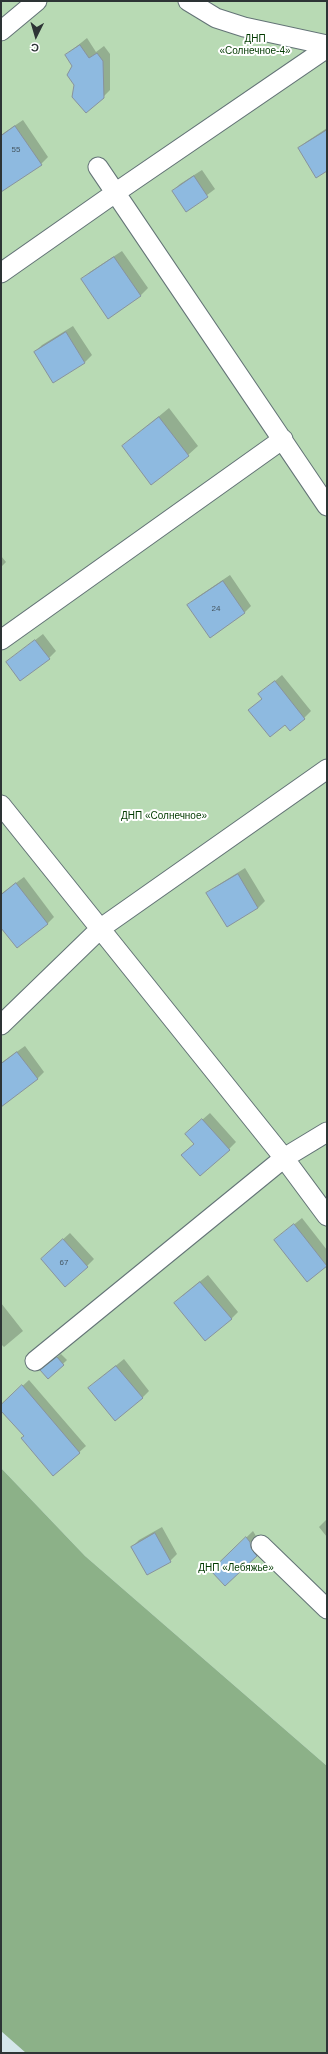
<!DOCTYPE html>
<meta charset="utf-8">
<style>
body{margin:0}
#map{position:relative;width:328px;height:2054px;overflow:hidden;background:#d4e6ea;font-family:Arial,sans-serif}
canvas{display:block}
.frame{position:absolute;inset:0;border:2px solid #2d3435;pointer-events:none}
.north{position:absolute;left:16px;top:16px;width:40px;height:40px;-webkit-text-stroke:3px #fff;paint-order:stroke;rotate:185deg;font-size:11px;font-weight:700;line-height:16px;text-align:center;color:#2d3435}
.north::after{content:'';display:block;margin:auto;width:14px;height:18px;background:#2d3435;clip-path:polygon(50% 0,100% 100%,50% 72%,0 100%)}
</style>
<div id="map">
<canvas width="328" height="2054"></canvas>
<div class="frame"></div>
<div class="north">С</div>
</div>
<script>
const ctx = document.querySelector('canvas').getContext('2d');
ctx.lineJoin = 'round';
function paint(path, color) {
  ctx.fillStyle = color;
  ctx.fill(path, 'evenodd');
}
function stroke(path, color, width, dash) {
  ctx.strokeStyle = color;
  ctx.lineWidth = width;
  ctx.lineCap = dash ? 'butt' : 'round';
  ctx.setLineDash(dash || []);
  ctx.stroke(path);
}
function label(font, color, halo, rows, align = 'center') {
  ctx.font = font + ' Arial,sans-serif';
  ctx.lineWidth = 4;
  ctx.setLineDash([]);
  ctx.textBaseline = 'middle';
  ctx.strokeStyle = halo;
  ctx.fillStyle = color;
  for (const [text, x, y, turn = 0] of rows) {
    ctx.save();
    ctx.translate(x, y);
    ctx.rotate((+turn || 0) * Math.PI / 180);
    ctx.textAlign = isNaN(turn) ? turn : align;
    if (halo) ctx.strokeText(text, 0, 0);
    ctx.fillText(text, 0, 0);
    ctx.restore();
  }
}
const green = new Path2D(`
 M 1,1 L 327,1 L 327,1766 L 85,1556 L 1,1468 Z`);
const forest = new Path2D(`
 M 1,1468 L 85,1556 L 327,1766 L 327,2053 L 26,2053 L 1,2031 Z`);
const shadow = new Path2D(`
 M 87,38 L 96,52 L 104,46 L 110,54 L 110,90 L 103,97 L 75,84 L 73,66 L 66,55 Z
 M 23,120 L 48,157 L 41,164 L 1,183 L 1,135 Z
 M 327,128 L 327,170 L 299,148 L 306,142 Z
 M 202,170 L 215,189 L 186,211 L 173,191 L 180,184 Z
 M 122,251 L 148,288 L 141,295 L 109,317 L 83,279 L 90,272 Z
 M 73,326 L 92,355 L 85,362 L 54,381 L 35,352 L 42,345 Z
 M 169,408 L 198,446 L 188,455 L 123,446 Z
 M 1,556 L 6,562 L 1,567 Z
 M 230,575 L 251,606 L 244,613 L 189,605 L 196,598 Z
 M 43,634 L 56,651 L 49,658 L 7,662 Z
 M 282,675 L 311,711 L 304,718 L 250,710 L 263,698 L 260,694 Z
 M 245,868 L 265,901 L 258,908 L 208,894 L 215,887 Z
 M 24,877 L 54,917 L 47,924 L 1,926 L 1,894 Z
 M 25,1046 L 44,1072 L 37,1079 L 1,1100 L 1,1063 Z
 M 210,1113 L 236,1142 L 229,1149 L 195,1143 L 194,1127 Z
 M 302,1218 L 327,1250 L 327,1265 L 307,1281 L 275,1240 Z
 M 70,1233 L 94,1259 L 87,1266 L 49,1252 Z
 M 208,1275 L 238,1312 L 231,1319 L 182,1296 Z
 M 1,1303 L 23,1331 L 4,1347 L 1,1344 Z
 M 61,1354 L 67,1360 L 48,1378 L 45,1367 Z
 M 124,1359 L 149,1391 L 142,1398 L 97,1381 Z
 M 29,1380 L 86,1446 L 54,1475 L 25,1436 L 1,1410 L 1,1406 Z
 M 327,1519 L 327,1537 L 319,1527 Z
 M 162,1527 L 177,1554 L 170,1561 L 132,1547 L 139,1540 Z
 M 253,1531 L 263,1548 L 225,1585 L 212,1571 Z`);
const building = new Path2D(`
 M 80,45 L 89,58 L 97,53 L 103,61 L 104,98 L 86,113 L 72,97 L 74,85 L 67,75 L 72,66 L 65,55 Z
 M 15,126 L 42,165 L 1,192 L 1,136 Z
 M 327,130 L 327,171 L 316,178 L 298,148 Z
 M 194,176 L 208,197 L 186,212 L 172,191 Z
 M 114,257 L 141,296 L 108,319 L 81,279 Z
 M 66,332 L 85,363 L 53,383 L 34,352 Z
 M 159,417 L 189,456 L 151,485 L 122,446 Z
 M 223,581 L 245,613 L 210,638 L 187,605 Z
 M 35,640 L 50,659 L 20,681 L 6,662 Z
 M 275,681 L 305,719 L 290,731 L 285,725 L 270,737 L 248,710 L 262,699 L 258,694 Z
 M 238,874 L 258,908 L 227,927 L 206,893 Z
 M 16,883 L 48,924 L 17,948 L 1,928 L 1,895 Z
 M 17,1052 L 38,1079 L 1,1107 L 1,1064 Z
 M 202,1119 L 230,1150 L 200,1176 L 181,1155 L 194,1144 L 185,1134 Z
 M 294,1224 L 327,1266 L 307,1282 L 274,1240 Z
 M 63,1239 L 88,1267 L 65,1287 L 41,1259 Z
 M 200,1282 L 232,1319 L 205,1341 L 174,1303 Z
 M 57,1357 L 64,1365 L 48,1379 L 40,1370 Z
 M 116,1366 L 143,1398 L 115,1421 L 88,1388 Z
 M 22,1385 L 80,1453 L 53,1476 L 21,1438 L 24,1436 L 1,1411 L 1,1405 Z
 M 155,1533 L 171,1562 L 147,1575 L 131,1547 Z
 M 246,1537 L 250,1542 L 251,1548 L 257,1556 L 225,1586 L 211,1571 Z`);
const street = new Path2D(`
 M 188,1 L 216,18 L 244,27 L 327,45
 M 1,31 L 37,1
 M 98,167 L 327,506
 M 1,273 L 115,193 L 327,48
 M 1,640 L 283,439
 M 1,805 L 284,1158 L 327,1216
 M 1,1025 L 101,928 L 327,769
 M 35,1361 L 284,1158 L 327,1132
 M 261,1545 L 327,1609`);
const numberNames = [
 ["55",16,150],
 ["24",216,609],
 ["67",64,1263]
];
const parkNames = [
 ["ДНП",255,39],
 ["«Солнечное-4»",255,51],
 ["ДНП «Солнечное»",164,816],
 ["ДНП «Лебяжье»",236,1568]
];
paint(green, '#b8dab4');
paint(forest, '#8cb188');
paint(shadow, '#0003');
paint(building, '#8ebae0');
stroke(building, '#88939d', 1);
stroke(street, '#637376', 21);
stroke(street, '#fff', 19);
label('8px', '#455660', null, numberNames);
label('10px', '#023a00', '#fff', parkNames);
</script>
